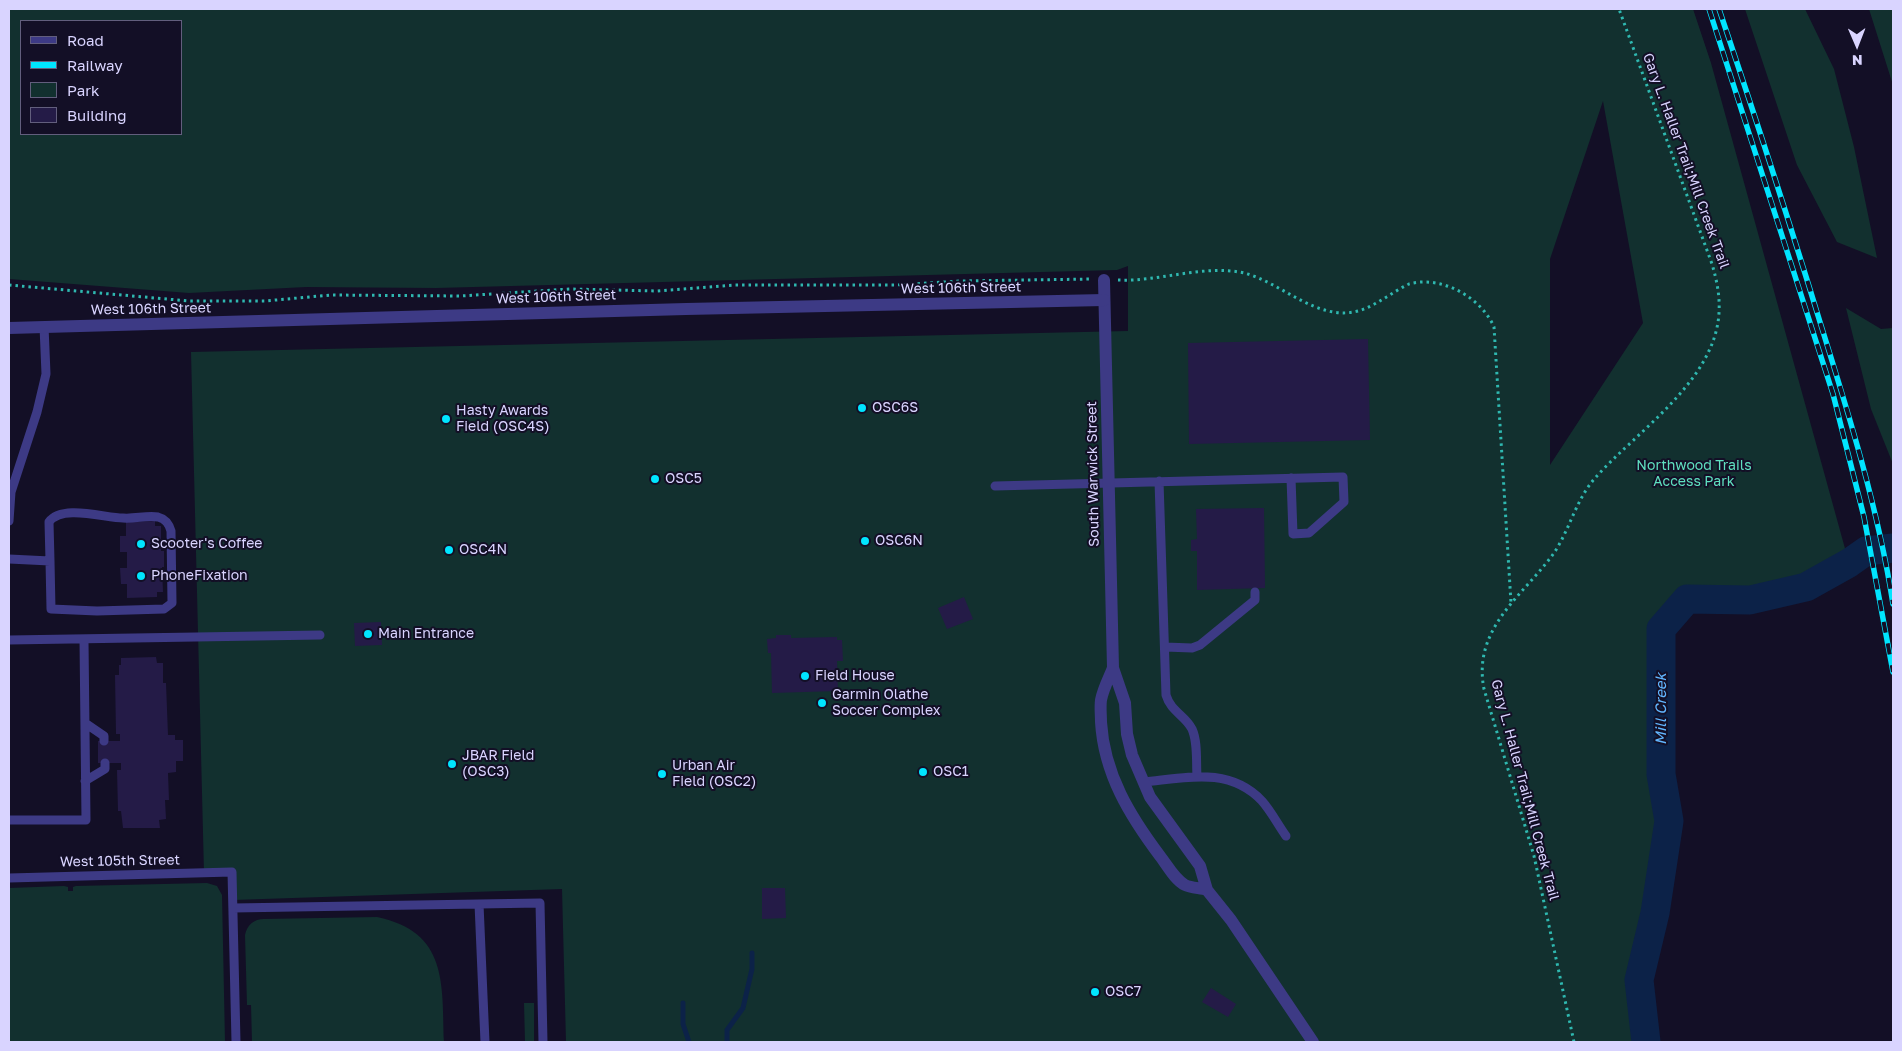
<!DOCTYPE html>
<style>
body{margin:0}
#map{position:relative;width:1902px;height:1051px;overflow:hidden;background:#130f26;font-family:"Golos Text",sans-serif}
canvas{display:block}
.frame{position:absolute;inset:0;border:10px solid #d9d4ff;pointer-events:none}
.legend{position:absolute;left:20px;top:20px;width:162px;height:115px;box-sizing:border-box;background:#130f26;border:1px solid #625e7d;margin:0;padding:6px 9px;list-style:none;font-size:15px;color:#d9d4ff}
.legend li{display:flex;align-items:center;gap:10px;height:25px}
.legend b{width:25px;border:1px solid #625e7d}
.north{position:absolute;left:1832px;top:20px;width:50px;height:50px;-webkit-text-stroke:4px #130f26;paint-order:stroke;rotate:179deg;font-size:14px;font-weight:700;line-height:20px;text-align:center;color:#d9d4ff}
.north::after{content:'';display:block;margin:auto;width:18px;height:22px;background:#d9d4ff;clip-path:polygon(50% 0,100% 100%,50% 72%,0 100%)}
</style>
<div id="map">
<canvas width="1902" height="1051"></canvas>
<div class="frame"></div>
<ul class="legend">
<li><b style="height:6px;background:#3d3a85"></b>Road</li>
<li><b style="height:6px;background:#00e5ff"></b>Railway</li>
<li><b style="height:14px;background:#12302f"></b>Park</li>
<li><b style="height:14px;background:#241b47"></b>Building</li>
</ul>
<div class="north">N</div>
</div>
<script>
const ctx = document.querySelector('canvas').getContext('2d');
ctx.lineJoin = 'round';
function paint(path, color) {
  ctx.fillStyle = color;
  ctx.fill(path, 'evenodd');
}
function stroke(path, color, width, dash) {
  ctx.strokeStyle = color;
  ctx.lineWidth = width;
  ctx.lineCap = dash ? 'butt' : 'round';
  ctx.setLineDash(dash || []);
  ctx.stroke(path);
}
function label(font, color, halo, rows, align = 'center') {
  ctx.font = font + ' "Golos Text",sans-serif';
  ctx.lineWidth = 4;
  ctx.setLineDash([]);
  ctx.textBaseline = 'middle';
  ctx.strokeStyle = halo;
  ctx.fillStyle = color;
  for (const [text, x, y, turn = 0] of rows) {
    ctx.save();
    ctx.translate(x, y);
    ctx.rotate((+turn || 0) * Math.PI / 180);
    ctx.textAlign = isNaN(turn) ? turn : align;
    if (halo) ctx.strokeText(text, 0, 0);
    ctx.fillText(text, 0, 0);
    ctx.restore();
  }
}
const green = new Path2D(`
 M 9,9 L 1693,9 L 1711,63 L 1849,563 L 1806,587 L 1750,600 L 1687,599 L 1661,629 L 1661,774 L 1669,821 L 1655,913 L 1639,980 L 1646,1042 L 566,1042 L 562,889 L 233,900 L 232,872 L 204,873 L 191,352 L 1128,331 L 1128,266 L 1117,270 L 436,288 L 306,287 L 189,293 L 9,279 ZM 21,21 L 181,21 L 181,134 L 21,134 ZM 1603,101 L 1643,323 L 1550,465 L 1550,259 Z
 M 1745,9 L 1805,9 L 1834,69 L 1854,147 L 1877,258 L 1837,242 L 1797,165 Z
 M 1869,9 L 1893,9 L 1893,85 Z
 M 1846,308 L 1881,329 L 1893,328 L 1893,464 L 1871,409 Z
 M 207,883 L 217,886 L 222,895 L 225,1042 L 9,1042 L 9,888 L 64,886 L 68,887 L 68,891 L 73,891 L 73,887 L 76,886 Z
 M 377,917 C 448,932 442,983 444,1042 L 252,1042 L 251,1005 L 247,1005 L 245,935 C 247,925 254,919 264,919 Z
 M 524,1003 L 534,1003 L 534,1042 L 525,1042 Z`);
const stream = new Path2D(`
 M 683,1003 L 683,1024 L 689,1042
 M 727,1042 L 727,1030 L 743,1008 L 752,969 L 752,953`);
const river = new Path2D(`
 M 1646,1042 L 1639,980 L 1655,913 L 1669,821 L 1661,774 L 1661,629 L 1687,599 L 1750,600 L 1806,587 L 1849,563 L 1866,551 L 1893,548`);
const building = new Path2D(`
 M 1368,339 L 1370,440 L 1189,444 L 1188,343 Z
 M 1264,508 L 1265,588 L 1197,590 L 1197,551 L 1191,551 L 1191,540 L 1197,539 L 1196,509 Z
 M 155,521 L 155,526 L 161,526 L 161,551 L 164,551 L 164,567 L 162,567 L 163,592 L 157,592 L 157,597 L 127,598 L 127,584 L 121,584 L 120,568 L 127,568 L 127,552 L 120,552 L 120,536 L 126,536 L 126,522 Z
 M 964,597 L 973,619 L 947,629 L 938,608 Z
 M 381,622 L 382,645 L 355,646 L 354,623 Z
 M 776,635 L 791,635 L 791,638 L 837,637 L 837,640 L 842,640 L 843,661 L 837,661 L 838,691 L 772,693 L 771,653 L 768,653 L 767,639 L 776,638 Z
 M 156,657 L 157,663 L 163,663 L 163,683 L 166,683 L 168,735 L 175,735 L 175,740 L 183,740 L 183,761 L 176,761 L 176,772 L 168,773 L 169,800 L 165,800 L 166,819 L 159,820 L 160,828 L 123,828 L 121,811 L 118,811 L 117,770 L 121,770 L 121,763 L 98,763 L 98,741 L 120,741 L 120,734 L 116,734 L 115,675 L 119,675 L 119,665 L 121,665 L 121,658 Z
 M 762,888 L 785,888 L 786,918 L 762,919 Z
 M 1211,988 L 1236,1004 L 1228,1017 L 1202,1002 Z`);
const path = new Path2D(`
 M 1118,280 C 1158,282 1205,264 1244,273 C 1281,282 1317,322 1358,311 C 1376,306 1392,292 1409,284 C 1441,275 1481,297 1494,327 L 1511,603
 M 9,285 L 189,301 L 265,301 L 331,295 L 460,296 L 570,289 L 657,291 L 734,285 L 896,285 L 960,281 L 1092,279
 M 1574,1042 L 1534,856 L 1484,689 C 1472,628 1523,596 1554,553 C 1570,529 1576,499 1596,477 C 1637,431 1715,381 1719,313 C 1720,296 1717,281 1712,264 L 1619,9`);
const service = new Path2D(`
 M 1159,481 L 1166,695 C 1171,712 1185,715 1192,729 C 1198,742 1196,762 1197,776
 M 995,486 L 1343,477 L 1344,502 L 1309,533 L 1293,534 L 1291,478
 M 9,521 L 11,492 L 37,412 L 46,374 L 44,326
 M 9,559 L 50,561 L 49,522 C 62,504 105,518 123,518 C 135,519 147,515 158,517 C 166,519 169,524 171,531 L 172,603 L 164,609 L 97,611 L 51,609 L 50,561
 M 9,640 L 320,635
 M 1165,647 L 1192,648 L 1200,645 L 1255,600 L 1255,592
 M 85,723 L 104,736 L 104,741
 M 85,781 L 105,769 L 105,763
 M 1143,782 C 1185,778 1229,766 1262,801 C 1271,811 1278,825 1286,836
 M 9,820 L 86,820 L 84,640
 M 9,878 L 232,872 L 236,1042
 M 479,904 L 485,1042
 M 233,908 L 540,903 L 543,1042`);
const minor = new Path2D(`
 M 1104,280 L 1113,668 L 1125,703 L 1127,734 L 1132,755 L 1150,797 L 1200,866 L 1207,890 L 1231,920 L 1313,1042
 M 1113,668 C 1109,678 1103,689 1101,700 C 1100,707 1101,715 1101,722 C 1104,774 1130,816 1160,856 C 1167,865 1175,880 1185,885 C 1191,888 1201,888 1207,890`);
const tertiary = new Path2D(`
 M 9,328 L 686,309 L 1104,300`);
const rail = new Path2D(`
 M 1709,9 L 1833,394 L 1864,517 L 1893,672
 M 1719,9 C 1754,113 1788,217 1820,322 C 1849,415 1878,508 1893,604`);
const markers = [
 [862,408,5,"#00e5ff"],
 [446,419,5,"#00e5ff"],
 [655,479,5,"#00e5ff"],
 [865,541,5,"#00e5ff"],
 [141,544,5,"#00e5ff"],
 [449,550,5,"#00e5ff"],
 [141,576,5,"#00e5ff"],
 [368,634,5,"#00e5ff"],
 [805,676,5,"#00e5ff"],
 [822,703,5,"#00e5ff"],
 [452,764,5,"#00e5ff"],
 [923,772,5,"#00e5ff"],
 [662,774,5,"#00e5ff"],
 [1095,992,5,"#00e5ff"]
];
const streetNames = [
 ["Gary L. Haller Trail;Mill Creek Trail",1686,161,70],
 ["West 106th Street",961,288,-1],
 ["West 106th Street",556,297,-2],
 ["West 106th Street",151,309,-1],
 ["South Warwick Street",1093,474,-91],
 ["Gary L. Haller Trail;Mill Creek Trail",1525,790,75],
 ["West 105th Street",120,861,-1]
];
const poiNames = [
 ["OSC6S",872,408],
 ["Hasty Awards",456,411],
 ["Field (OSC4S)",456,427],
 ["OSC5",665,479],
 ["OSC6N",875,541],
 ["Scooter's Coffee",151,544],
 ["OSC4N",459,550],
 ["PhoneFixation",151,576],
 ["Main Entrance",378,634],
 ["Field House",815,676],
 ["Garmin Olathe",832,695],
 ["Soccer Complex",832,711],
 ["JBAR Field",462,756],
 ["(OSC3)",462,772],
 ["Urban Air",672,766],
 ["Field (OSC2)",672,782],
 ["OSC1",933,772],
 ["OSC7",1105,992]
];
const parkNames = [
 ["Northwood Trails",1694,466],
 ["Access Park",1694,482]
];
const waterNames = [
 ["Mill Creek",1661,709,-90]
];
paint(green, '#12302f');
stroke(stream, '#0c2248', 5);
stroke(river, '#0c2248', 29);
paint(building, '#241b47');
stroke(path, '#2fb8b0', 3, [2.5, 4]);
stroke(service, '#3d3a85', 9);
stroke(minor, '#3d3a85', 12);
stroke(tertiary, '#3d3a85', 12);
stroke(rail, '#00e5ff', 5.5);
stroke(rail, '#130f26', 4, [11]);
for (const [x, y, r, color] of markers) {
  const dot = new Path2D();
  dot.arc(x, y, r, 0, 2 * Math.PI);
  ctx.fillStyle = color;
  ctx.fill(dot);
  stroke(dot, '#130f26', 2);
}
label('14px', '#d9d4ff', '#130f26', streetNames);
label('14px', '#d9d4ff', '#130f26', poiNames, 'left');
label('14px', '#5fe0c0', '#130f26', parkNames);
label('italic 15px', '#62b6ff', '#130f26', waterNames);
</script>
